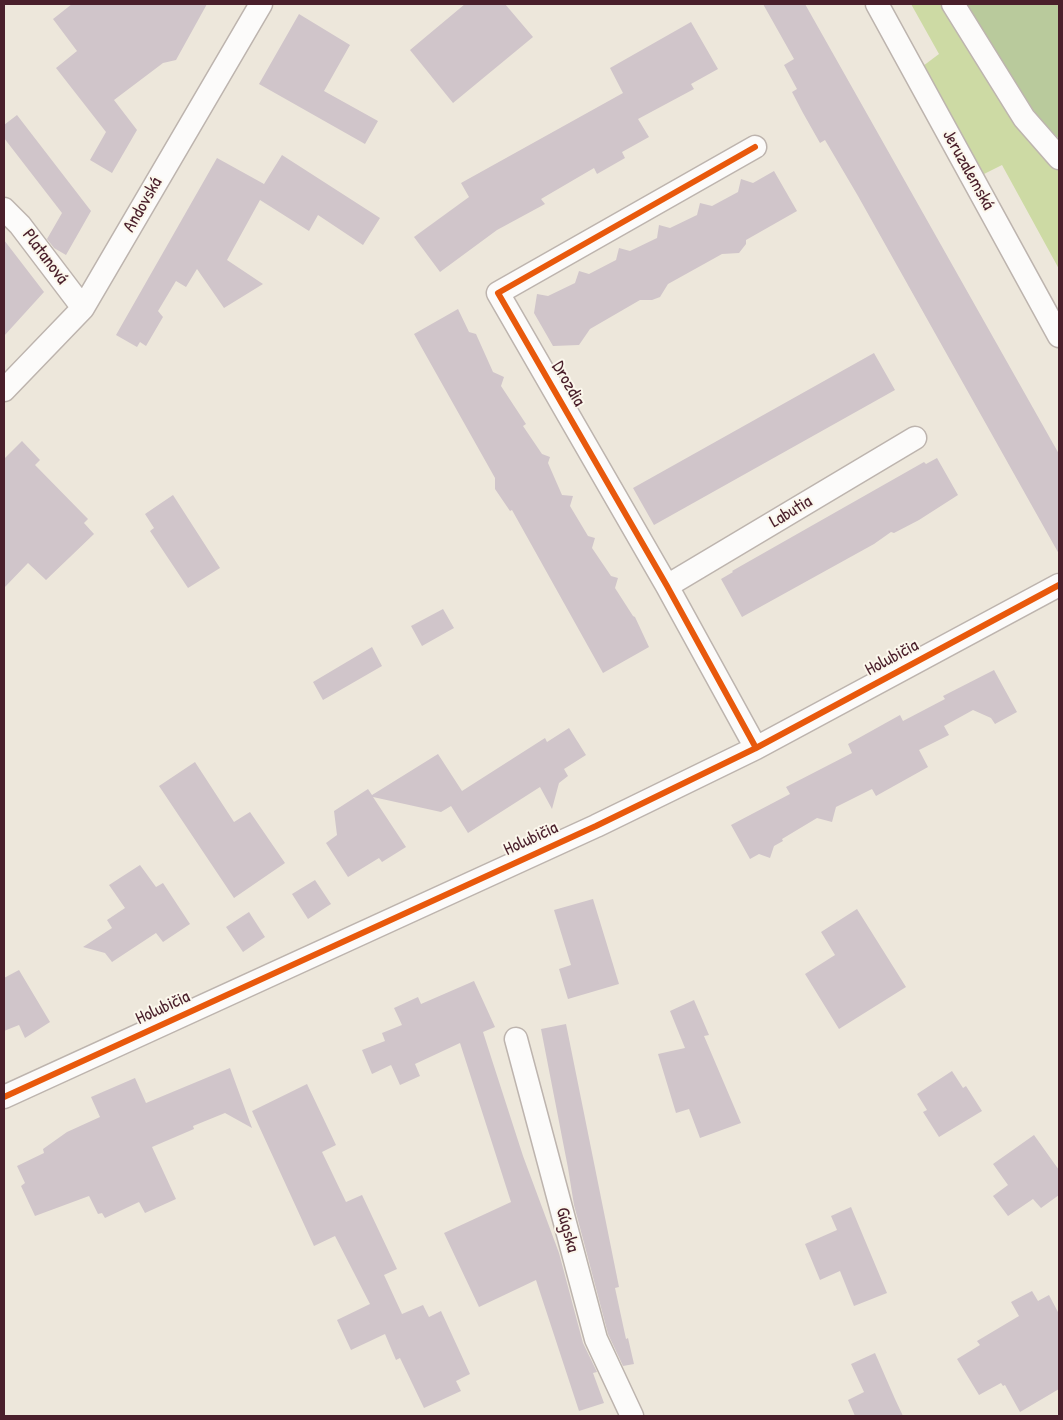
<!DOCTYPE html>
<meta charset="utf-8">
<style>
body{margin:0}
#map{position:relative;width:1063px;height:1420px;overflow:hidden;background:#ede7db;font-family:"Patrick Hand",sans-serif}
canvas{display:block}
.frame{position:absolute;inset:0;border:5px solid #4a1f2b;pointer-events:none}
</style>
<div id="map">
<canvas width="1063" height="1420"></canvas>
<div class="frame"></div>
</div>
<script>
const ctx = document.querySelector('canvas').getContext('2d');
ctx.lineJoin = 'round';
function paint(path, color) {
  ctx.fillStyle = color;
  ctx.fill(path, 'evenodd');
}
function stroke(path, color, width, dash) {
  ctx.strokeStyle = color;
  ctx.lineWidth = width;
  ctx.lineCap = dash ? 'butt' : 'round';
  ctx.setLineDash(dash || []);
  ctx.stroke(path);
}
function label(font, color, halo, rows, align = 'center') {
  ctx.font = font + ' "Patrick Hand",sans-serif';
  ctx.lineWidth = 4;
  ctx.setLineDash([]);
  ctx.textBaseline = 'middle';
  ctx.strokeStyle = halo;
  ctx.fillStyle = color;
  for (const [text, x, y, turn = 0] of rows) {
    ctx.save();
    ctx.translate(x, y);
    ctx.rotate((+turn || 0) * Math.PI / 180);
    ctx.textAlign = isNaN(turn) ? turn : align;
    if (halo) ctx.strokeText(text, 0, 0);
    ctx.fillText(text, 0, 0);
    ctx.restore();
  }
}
const green = new Path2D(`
 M 911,4 L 940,4 L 1030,137 L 1059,169 L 1059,269 L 1002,165 L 984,174 L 923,66 L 939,54 Z`);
const forest = new Path2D(`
 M 965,4 L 1059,4 L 1059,139 L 1037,116 Z`);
const building = new Path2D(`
 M 72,4 L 207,4 L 176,60 L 163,63 L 114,100 L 137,130 L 112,173 L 90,160 L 106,132 L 56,68 L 77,51 L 53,19 Z
 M 465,4 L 505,4 L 533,37 L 453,103 L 410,50 Z
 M 763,4 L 805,4 L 1059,454 L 1059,554 L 858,196 L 825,140 L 820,143 L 803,113 L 792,92 L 797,89 L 784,65 L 794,59 Z
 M 299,14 L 350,45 L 324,91 L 378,121 L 365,144 L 259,84 Z
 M 691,22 L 718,69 L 691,84 L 694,89 L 638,119 L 649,137 L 622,152 L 625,158 L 597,174 L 594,168 L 541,199 L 545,204 L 497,230 L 440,272 L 414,237 L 469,197 L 461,183 L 623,93 L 610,68 Z
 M 17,115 L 91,211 L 66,255 L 54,248 L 47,239 L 62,213 L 4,138 L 4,125 Z
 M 282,155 L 380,218 L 363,245 L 318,215 L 309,231 L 260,200 L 227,260 L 263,284 L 224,308 L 197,269 L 186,287 L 176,281 L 158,311 L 163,317 L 146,346 L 140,342 L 137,347 L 116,335 L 217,158 L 264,184 Z
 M 774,171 L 797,211 L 746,240 L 746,244 L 739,253 L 722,254 L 668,284 L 660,297 L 652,300 L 640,300 L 590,329 L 579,345 L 553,346 L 534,313 L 537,294 L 548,296 L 575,283 L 579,271 L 589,274 L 616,260 L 619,248 L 630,251 L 657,238 L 659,225 L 670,228 L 697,215 L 700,203 L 712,206 L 738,192 L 741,179 L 753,183 Z
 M 4,240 L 44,292 L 4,336 Z
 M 458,309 L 469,332 L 476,334 L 493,372 L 504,377 L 501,386 L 526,424 L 523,426 L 542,454 L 550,457 L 548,463 L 562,495 L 573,496 L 570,506 L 588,536 L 595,538 L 592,548 L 611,576 L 618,578 L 615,588 L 633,616 L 635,617 L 649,647 L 603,673 L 512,510 L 510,511 L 495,489 L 495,478 L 414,334 Z
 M 874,353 L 895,390 L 654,525 L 633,488 Z
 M 22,441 L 40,460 L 35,465 L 88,519 L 84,523 L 94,534 L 46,580 L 28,563 L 4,588 L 4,459 Z
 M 937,458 L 958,495 L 919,520 L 894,533 L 891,532 L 874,544 L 742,617 L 721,579 L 733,572 L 732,571 L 813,525 L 924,462 L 926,464 Z
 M 173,495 L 220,568 L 188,588 L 150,531 L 154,528 L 145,514 Z
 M 443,609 L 454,628 L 422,646 L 411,626 Z
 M 372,647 L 382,666 L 323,700 L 313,682 Z
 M 994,670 L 1017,712 L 995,724 L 991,718 L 973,710 L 944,726 L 949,735 L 919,750 L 928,767 L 876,796 L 872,789 L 836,807 L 832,822 L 817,818 L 782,839 L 783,841 L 774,846 L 770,858 L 759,854 L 750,859 L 731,825 L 790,794 L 786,787 L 852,753 L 848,744 L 900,715 L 903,721 L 945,699 L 943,696 Z
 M 569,728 L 586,755 L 564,769 L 568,776 L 559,783 L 552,809 L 540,787 L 468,833 L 451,806 L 441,812 L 373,797 L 406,847 L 382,862 L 379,858 L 348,877 L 326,843 L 337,835 L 334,811 L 368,789 L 372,795 L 438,754 L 462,791 L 545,738 L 547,742 Z
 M 195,762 L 234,822 L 250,812 L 285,863 L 234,898 L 159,786 Z
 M 140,865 L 156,887 L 163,883 L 190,924 L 163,942 L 156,933 L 112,962 L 105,953 L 83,947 L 112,928 L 107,920 L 125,908 L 109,885 Z
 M 315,880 L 331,904 L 308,919 L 292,894 Z
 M 593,899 L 619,984 L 568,999 L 559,969 L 571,965 L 554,910 Z
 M 857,909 L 906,987 L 839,1029 L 805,974 L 835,955 L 821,932 Z
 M 249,912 L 265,937 L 243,952 L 226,927 Z
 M 19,970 L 50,1022 L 25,1038 L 19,1025 L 4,1031 L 4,978 Z
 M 474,981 L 495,1027 L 483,1032 L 491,1057 L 523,1156 L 559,1253 L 583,1343 L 597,1372 L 593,1373 L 604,1403 L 579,1411 L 536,1280 L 479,1307 L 444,1233 L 511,1202 L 460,1043 L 415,1064 L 420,1076 L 400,1085 L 391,1065 L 372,1074 L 362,1050 L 385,1041 L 382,1033 L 402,1025 L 394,1008 L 418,997 L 421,1004 Z
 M 694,1000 L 709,1035 L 704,1036 L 741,1123 L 700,1138 L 689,1109 L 676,1113 L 658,1054 L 685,1048 L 670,1011 Z
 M 566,1024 L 619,1287 L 615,1288 L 626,1339 L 628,1338 L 634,1364 L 623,1366 L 608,1334 L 574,1205 L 568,1168 L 541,1029 Z
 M 230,1068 L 252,1128 L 225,1113 L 193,1126 L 194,1129 L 152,1147 L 176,1199 L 145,1213 L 139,1202 L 105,1218 L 102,1213 L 98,1214 L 89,1196 L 35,1216 L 21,1186 L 25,1183 L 17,1166 L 44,1153 L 43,1149 L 67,1132 L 100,1117 L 91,1097 L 135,1078 L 146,1103 Z
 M 952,1071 L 963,1088 L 966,1086 L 982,1111 L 939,1137 L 923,1112 L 927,1110 L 917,1094 Z
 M 307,1084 L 336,1145 L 322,1152 L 346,1202 L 362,1195 L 397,1269 L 384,1275 L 402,1314 L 423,1305 L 429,1317 L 441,1311 L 470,1374 L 456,1381 L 461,1391 L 424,1408 L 400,1358 L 396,1360 L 385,1334 L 351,1350 L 337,1320 L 370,1304 L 335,1236 L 314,1246 L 252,1111 Z
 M 1034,1135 L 1059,1170 L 1059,1195 L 1041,1208 L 1033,1199 L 1008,1216 L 993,1196 L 1008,1185 L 993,1164 Z
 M 851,1207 L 887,1293 L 854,1306 L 840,1271 L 820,1280 L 805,1244 L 837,1230 L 831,1216 Z
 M 1032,1291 L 1038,1301 L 1049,1295 L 1059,1314 L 1059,1389 L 1020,1412 L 1005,1385 L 1003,1386 L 1001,1383 L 979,1395 L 957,1359 L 980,1345 L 977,1341 L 1019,1316 L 1011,1302 Z
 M 875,1353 L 895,1399 L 903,1416 L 855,1416 L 848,1400 L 864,1392 L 851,1364 Z`);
const street = new Path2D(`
 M 877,4 L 1059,336
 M 953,4 L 1024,118 L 1059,158
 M 755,147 L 498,293 L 667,586 L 756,748
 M 4,209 L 20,225 L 83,308
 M 4,390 L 83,308 L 261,4
 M 667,586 L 915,438
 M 516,1039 L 596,1339 L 632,1416
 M 4,1097 L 596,826 L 756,748 L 1059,585`);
const cycleway = new Path2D(`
 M 755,147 L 498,293 L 667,586 L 756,748
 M 4,1097 L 596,826 L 756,748 L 1059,585`);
const streetNames = [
 ["Jeruzalemská",968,170,61],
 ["Andovská",143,205,-60],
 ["Platanová",45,257,53],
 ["Drozdia",568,384,60],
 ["Labutia",791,512,-31],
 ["Holubičia",892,658,-28],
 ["Holubičia",531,839,-25],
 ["Holubičia",163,1008,-25],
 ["Gúgska",567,1230,75]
];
paint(green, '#cddaa4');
paint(forest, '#b9ca9c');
paint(building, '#d0c5ca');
stroke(street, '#bdb4ae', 25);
stroke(street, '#fcfbfa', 22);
stroke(cycleway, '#e8590c', 6);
label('18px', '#4a1f2b', '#fbf7ec', streetNames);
</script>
